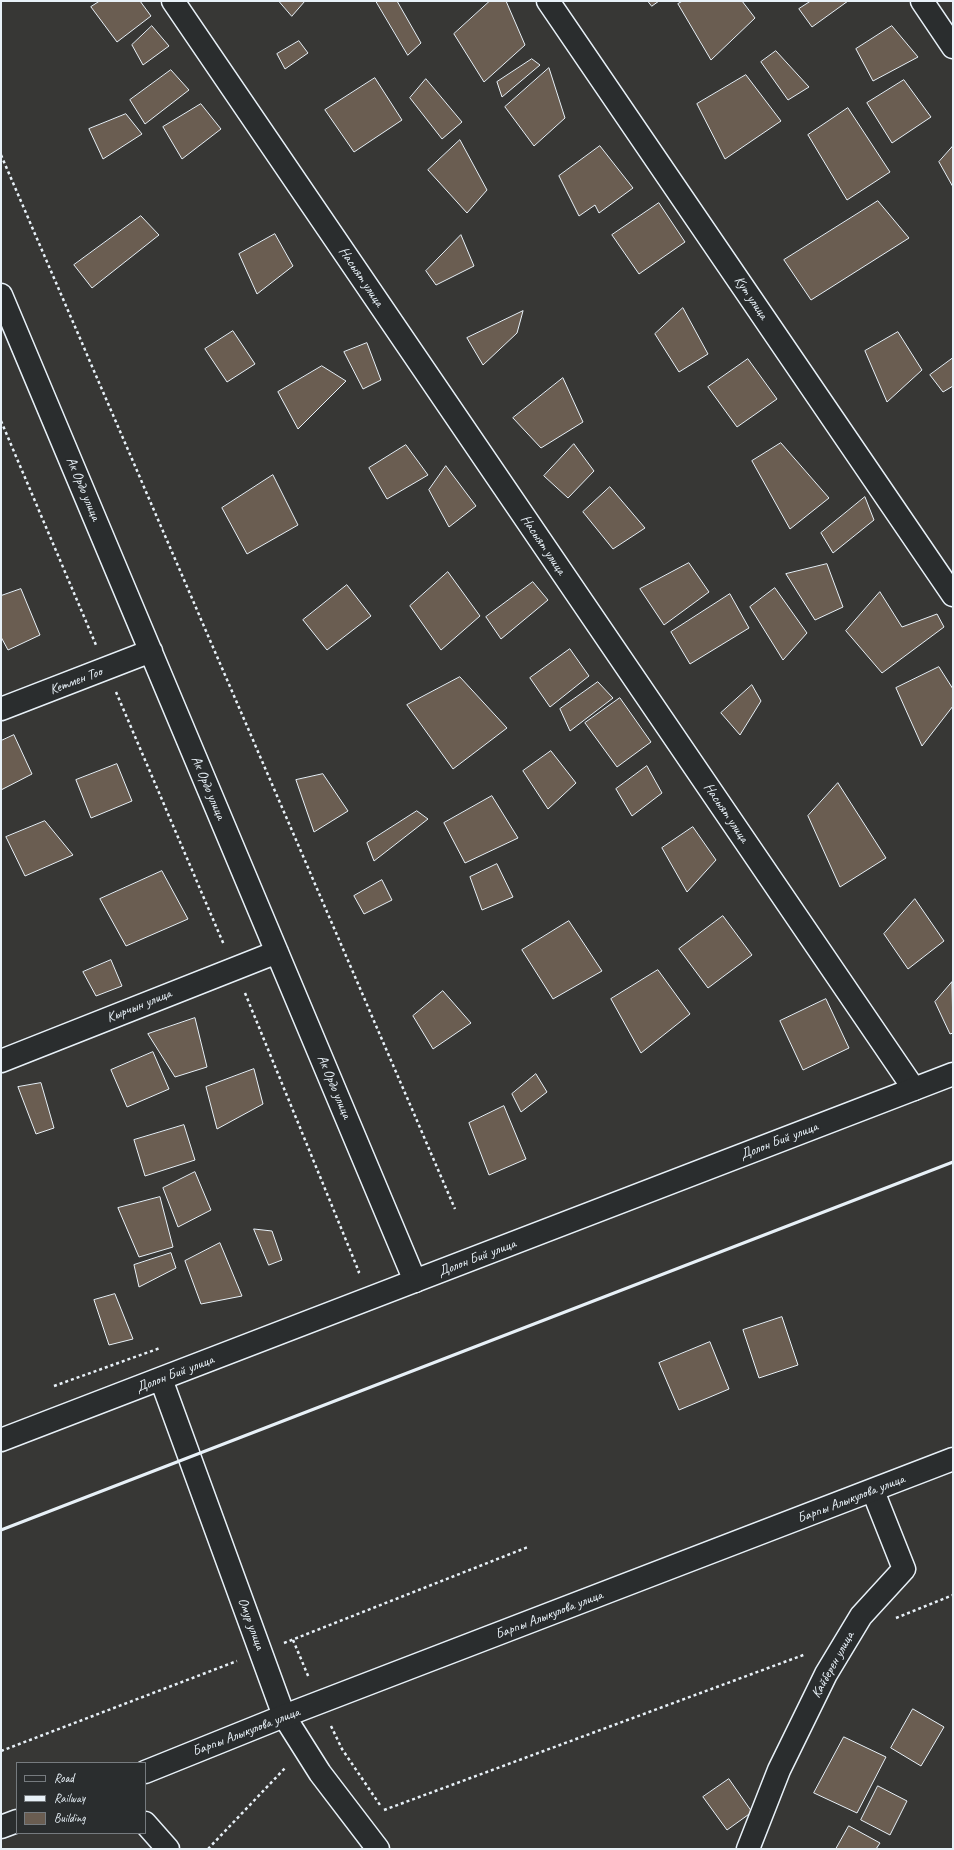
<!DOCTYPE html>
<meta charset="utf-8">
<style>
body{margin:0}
#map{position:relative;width:954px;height:1850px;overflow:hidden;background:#373735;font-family:Caveat,sans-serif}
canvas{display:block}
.frame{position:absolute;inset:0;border:2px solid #e8f1f8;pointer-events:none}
.legend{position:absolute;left:16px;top:1762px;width:130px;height:72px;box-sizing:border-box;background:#2a2d2e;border:1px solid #767b7f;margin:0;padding:5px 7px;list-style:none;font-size:12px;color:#e8f1f8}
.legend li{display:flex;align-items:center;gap:8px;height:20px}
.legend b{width:20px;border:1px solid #767b7f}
</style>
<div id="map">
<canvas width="954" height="1850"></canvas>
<div class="frame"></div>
<ul class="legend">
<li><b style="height:5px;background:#2a2d2e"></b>Road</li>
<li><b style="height:5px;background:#e8f1f8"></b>Railway</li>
<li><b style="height:11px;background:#6a5d51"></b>Building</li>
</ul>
</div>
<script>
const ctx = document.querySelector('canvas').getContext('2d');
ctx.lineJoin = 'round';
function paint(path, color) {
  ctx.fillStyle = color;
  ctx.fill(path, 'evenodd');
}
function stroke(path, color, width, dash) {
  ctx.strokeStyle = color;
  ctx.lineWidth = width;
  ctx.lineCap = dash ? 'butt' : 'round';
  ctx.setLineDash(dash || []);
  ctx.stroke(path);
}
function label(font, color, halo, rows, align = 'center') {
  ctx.font = font + ' Caveat,sans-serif';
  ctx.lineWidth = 3;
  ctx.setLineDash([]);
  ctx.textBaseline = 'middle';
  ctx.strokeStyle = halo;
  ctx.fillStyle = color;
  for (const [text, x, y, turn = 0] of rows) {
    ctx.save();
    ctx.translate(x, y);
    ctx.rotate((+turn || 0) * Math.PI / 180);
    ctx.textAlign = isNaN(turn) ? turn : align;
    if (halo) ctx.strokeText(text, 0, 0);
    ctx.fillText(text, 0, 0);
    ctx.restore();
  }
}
const building = new Path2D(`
 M 100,1 L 140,1 L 151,16 L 117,42 L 91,7 Z
 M 279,1 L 305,1 L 292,16 Z
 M 376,1 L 397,1 L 421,43 L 408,55 Z
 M 490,1 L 506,1 L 525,45 L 484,82 L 454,34 Z
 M 648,1 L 659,1 L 652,6 Z
 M 683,1 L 742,1 L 755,18 L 711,60 L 678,4 Z
 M 811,1 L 848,1 L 812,27 L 799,9 Z
 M 152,26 L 169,46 L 143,65 L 132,45 Z
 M 892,26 L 918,57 L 873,81 L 856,49 Z
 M 299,41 L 308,53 L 285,69 L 277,54 Z
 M 776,51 L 809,87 L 788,100 L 761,62 Z
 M 532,59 L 540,65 L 502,97 L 497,82 Z
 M 549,68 L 565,118 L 534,146 L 505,107 Z
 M 171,70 L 189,90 L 145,124 L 130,100 Z
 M 746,75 L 781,121 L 725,159 L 697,104 Z
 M 375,78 L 402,120 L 354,152 L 325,110 Z
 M 426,79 L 462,122 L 442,139 L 410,98 Z
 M 904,80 L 931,117 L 892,143 L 867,103 Z
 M 201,104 L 221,129 L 182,159 L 163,127 Z
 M 848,108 L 890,172 L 847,200 L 808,135 Z
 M 126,114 L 142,134 L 103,159 L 89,129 Z
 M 460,140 L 487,190 L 467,213 L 428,170 Z
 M 600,146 L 633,188 L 599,213 L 595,205 L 579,216 L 559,176 Z
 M 953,146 L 953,187 L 939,162 Z
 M 878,201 L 909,238 L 811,300 L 784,260 Z
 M 659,203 L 685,242 L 639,274 L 612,235 Z
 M 141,216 L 159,235 L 92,288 L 74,265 Z
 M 275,234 L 293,266 L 257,294 L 239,254 Z
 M 461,235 L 474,266 L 436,285 L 426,271 Z
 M 683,308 L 708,354 L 679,372 L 655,334 Z
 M 523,311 L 517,333 L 483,365 L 467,338 Z
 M 233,331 L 255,364 L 227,382 L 205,349 Z
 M 898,332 L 922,370 L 887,402 L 865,351 Z
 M 367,343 L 381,380 L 363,389 L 344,352 Z
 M 953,358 L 953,386 L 943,392 L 930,375 Z
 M 748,359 L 777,399 L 737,427 L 708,387 Z
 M 322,366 L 346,381 L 298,429 L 278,392 Z
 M 563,378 L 583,422 L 541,448 L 513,418 Z
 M 781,443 L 829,498 L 790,529 L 752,461 Z
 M 574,444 L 594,471 L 568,498 L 544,476 Z
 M 406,445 L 428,475 L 387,499 L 369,468 Z
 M 446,466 L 476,506 L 449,527 L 429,490 Z
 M 273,475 L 298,525 L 247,554 L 222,508 Z
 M 610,487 L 645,528 L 613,549 L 583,512 Z
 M 865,497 L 874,520 L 833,553 L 821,533 Z
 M 689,563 L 709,592 L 664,625 L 640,589 Z
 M 827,564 L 843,607 L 815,620 L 786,574 Z
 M 448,572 L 480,616 L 441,650 L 410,606 Z
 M 533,582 L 548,600 L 501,639 L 486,617 Z
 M 347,585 L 371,616 L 327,650 L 303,620 Z
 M 775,588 L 807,633 L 783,660 L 750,607 Z
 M 21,589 L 40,635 L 8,650 L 1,637 L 1,596 Z
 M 880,592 L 902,627 L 937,614 L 944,627 L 882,673 L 846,631 Z
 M 730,594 L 749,628 L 690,664 L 671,632 Z
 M 570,649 L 589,676 L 550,707 L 530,678 Z
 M 939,667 L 953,689 L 953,706 L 922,746 L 896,688 Z
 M 460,677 L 507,728 L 453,769 L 407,705 Z
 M 598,682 L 613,698 L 570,731 L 560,709 Z
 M 752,685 L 761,701 L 740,735 L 721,713 Z
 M 620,698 L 651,742 L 617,767 L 585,723 Z
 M 14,735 L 32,774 L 1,790 L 1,741 Z
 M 551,751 L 576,783 L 548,809 L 523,771 Z
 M 117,764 L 132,801 L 91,818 L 76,780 Z
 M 647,766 L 662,793 L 632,816 L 616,789 Z
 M 323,774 L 348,811 L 314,832 L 296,780 Z
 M 838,783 L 886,858 L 840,887 L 808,816 Z
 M 492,796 L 518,838 L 465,863 L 444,823 Z
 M 417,811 L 428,819 L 374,861 L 367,843 Z
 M 45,821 L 73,855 L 25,876 L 6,837 Z
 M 693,827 L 716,860 L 687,892 L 662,848 Z
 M 497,864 L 513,897 L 482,910 L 470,877 Z
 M 162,871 L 188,919 L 126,946 L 100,899 Z
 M 382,880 L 392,900 L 364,914 L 354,896 Z
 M 915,899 L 944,941 L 908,969 L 884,934 Z
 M 723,916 L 752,955 L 708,988 L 679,949 Z
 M 569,921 L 602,971 L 553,999 L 522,950 Z
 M 111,960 L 122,986 L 96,996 L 83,972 Z
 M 658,970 L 690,1014 L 641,1053 L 611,999 Z
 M 952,982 L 953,1033 L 950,1034 L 935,1002 Z
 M 443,991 L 471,1023 L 433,1049 L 413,1016 Z
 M 826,999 L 849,1048 L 803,1070 L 780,1021 Z
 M 195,1018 L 207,1067 L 175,1077 L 148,1034 Z
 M 153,1052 L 169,1089 L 127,1107 L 111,1070 Z
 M 254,1069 L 263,1104 L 217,1129 L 206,1087 Z
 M 536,1074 L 547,1092 L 521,1112 L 512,1094 Z
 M 41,1083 L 54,1128 L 36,1134 L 18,1087 Z
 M 504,1106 L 526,1159 L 489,1175 L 469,1123 Z
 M 184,1125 L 195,1160 L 145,1176 L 134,1140 Z
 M 195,1172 L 211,1210 L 178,1227 L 163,1188 Z
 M 160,1197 L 173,1247 L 139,1257 L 118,1208 Z
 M 254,1229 L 272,1231 L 282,1260 L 269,1265 Z
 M 220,1243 L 242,1296 L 201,1304 L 185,1261 Z
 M 171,1253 L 176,1268 L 139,1287 L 134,1265 Z
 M 115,1294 L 133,1339 L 109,1345 L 94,1300 Z
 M 782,1317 L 798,1365 L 759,1378 L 743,1330 Z
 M 710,1342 L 729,1389 L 679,1410 L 659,1363 Z
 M 913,1709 L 944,1727 L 921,1766 L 891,1748 Z
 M 844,1737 L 886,1757 L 857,1813 L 814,1793 Z
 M 729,1779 L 752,1812 L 727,1830 L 703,1797 Z
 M 878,1786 L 907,1801 L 890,1835 L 861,1820 Z
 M 849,1826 L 880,1843 L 876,1849 L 836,1849 Z`);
const path = new Path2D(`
 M 1,155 L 455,1209
 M 1,421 L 96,645
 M 116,692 L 224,945
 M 245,993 L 359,1272 L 357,1273
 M 54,1386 L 160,1348
 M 896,1618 L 953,1595
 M 293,1640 L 309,1678
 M 284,1643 L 528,1547
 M 331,1726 L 342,1749 L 380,1805
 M 1,1751 L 237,1661
 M 384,1810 L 806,1654
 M 208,1849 L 286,1767`);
const street = new Path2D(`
 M 173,1 L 914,1089
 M 548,1 L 953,595
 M 922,1 L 953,47
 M 1,295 L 415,1281
 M 1,709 L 151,651
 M 1,1061 L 277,952
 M 145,1823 L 168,1849
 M 748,1849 L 779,1770 L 826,1674 L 861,1616 L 904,1569 L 873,1491`);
const secondary = new Path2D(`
 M 161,1379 L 284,1716 L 320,1773 L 378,1849
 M 1,1440 L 953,1074`);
const primary = new Path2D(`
 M 145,1772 L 284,1716 L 953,1459
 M 1,1827 L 17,1821`);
const rail = new Path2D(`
 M 1,1530 L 953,1162`);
const streetNames = [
 ["Насыят улица",361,277,56],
 ["Кут улица",751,298,56],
 ["Ак Ордо улица",83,489,67],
 ["Насыят улица",543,545,56],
 ["Кетмен Тоо",76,681,-21],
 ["Ак Ордо улица",208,788,67],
 ["Насыят улица",726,813,56],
 ["Кырчын улица",139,1006,-22],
 ["Ак Ордо улица",334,1087,67],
 ["Долон Бий улица",779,1141,-21],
 ["Долон Бий улица",477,1258,-21],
 ["Долон Бий улица",175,1374,-21],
 ["Барпы Алыкулова улица",851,1499,-21],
 ["Барпы Алыкулова улица",549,1615,-21],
 ["Омур улица",251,1624,70],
 ["Кайберен улица",833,1665,-61],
 ["Барпы Алыкулова улица",246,1732,-21]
];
paint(building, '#6a5d51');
stroke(building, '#e8f1f8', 1);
stroke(street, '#e8f1f8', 25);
stroke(secondary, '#e8f1f8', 25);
stroke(primary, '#e8f1f8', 25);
stroke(path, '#e8f1f8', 2.5, [3, 3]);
stroke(street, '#2a2d2e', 22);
stroke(secondary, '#2a2d2e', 22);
stroke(primary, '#2a2d2e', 22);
stroke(rail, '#e8f1f8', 3);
label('14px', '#e8f1f8', '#2a2d2e', streetNames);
</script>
